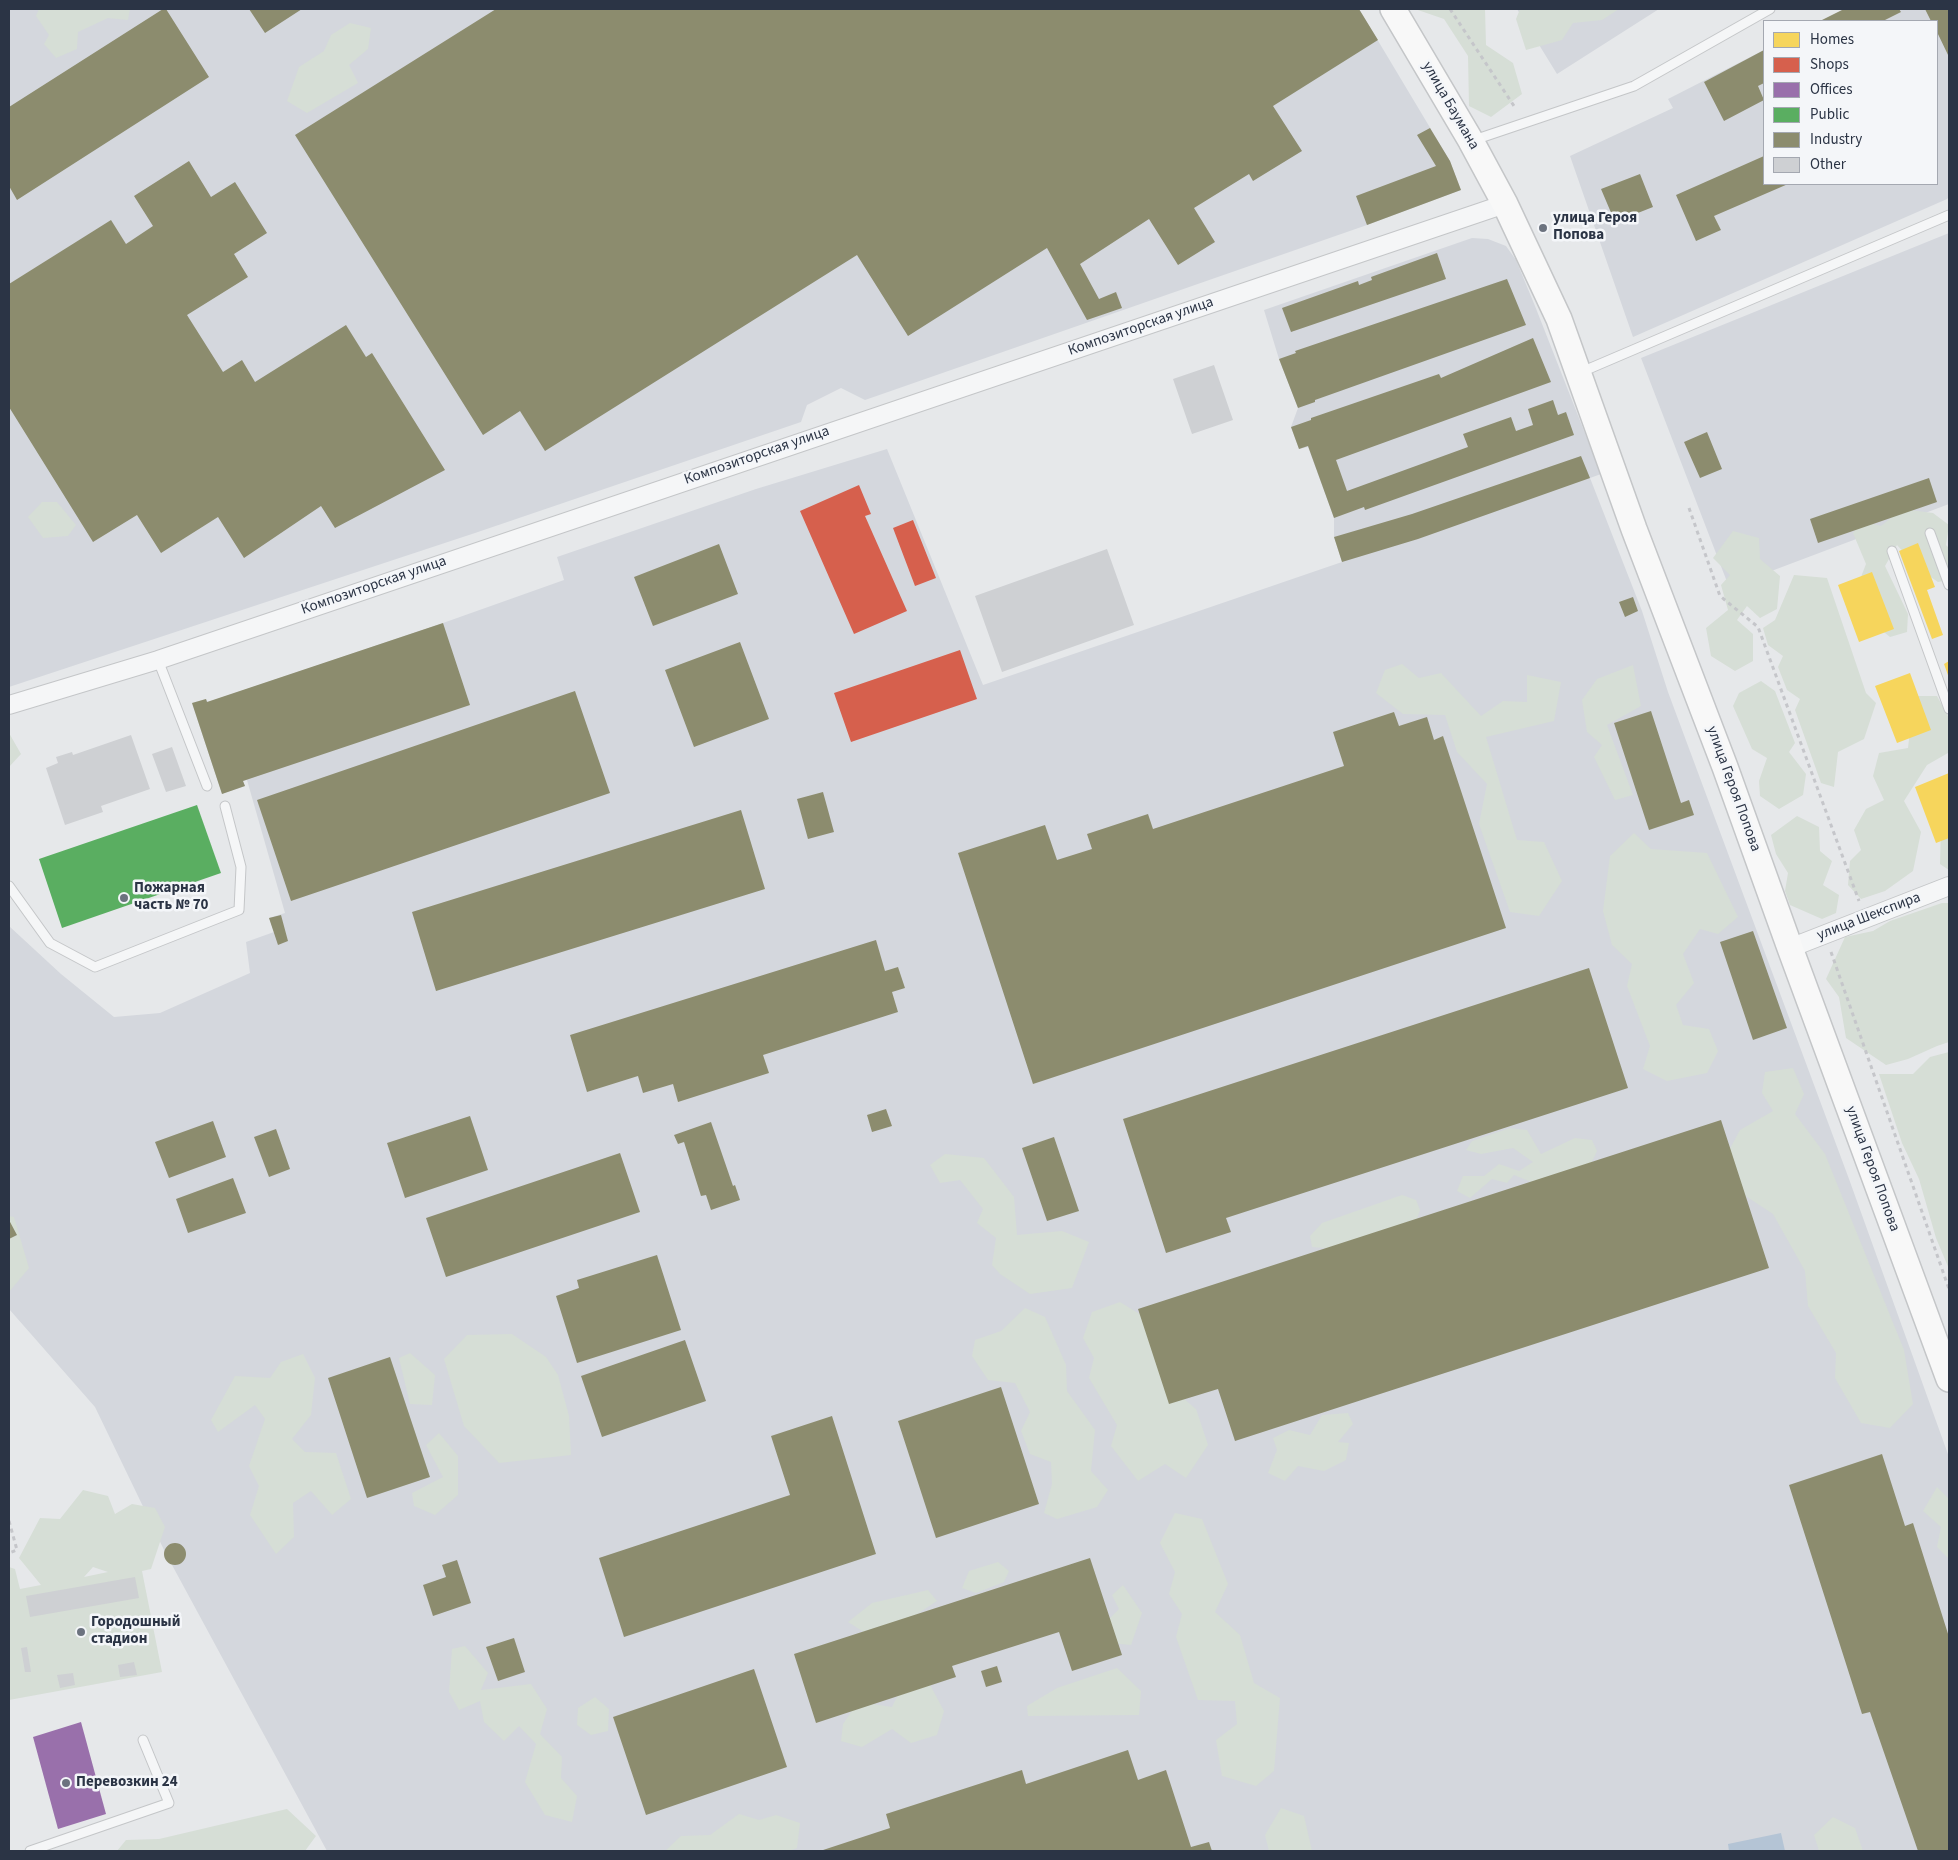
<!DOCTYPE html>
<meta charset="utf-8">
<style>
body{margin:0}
#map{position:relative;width:1958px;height:1860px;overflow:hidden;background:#e6e8ea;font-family:"Source Sans 3",sans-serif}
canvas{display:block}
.frame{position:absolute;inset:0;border:10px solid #2b3445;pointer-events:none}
.legend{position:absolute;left:1763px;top:20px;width:175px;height:165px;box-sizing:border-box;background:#f4f6f9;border:1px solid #a4a8b1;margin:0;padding:6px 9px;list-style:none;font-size:15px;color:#2b3445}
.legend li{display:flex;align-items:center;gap:10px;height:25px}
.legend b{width:25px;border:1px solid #a4a8b1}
</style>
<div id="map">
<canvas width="1958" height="1860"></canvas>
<div class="frame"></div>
<ul class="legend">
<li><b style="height:14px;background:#f6d55c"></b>Homes</li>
<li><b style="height:14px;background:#d6604d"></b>Shops</li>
<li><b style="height:14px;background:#9970ab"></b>Offices</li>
<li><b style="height:14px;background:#5aae61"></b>Public</li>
<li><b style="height:14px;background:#8c8c6e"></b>Industry</li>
<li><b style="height:14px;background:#ced0d3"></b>Other</li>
</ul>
</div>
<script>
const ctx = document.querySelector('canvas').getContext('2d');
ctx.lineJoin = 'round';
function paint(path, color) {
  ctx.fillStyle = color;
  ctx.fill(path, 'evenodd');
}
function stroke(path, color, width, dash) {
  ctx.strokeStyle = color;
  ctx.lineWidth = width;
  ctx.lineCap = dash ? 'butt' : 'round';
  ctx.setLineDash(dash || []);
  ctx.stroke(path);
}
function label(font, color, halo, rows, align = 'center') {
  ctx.font = font + ' "Source Sans 3",sans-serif';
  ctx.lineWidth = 5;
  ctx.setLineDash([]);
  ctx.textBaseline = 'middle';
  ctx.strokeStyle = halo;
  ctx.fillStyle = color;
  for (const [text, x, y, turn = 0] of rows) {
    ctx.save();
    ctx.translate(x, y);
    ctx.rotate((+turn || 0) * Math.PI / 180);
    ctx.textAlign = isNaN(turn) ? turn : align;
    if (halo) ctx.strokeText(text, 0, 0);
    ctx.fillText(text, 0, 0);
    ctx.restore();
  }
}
const built = new Path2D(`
 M 9,9 L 1359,9 L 1450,161 L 1461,190 L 1367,225 L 865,400 L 841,388 L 807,405 L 801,422 L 475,533 L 9,687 Z
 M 1517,9 L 1659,9 L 1557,74 Z
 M 1844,9 L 1949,9 L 1949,197 L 1947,199 L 1633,337 L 1570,156 L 1673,108 L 1668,99 L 1764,50 L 1764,184 L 1937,184 L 1937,21 L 1820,21 Z
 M 1949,233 L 1949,504 L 1729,587 L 1641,358 Z
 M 1472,238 L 1488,239 L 1506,246 L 1516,260 L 1535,306 L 1601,474 L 1590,478 L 1642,611 L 1668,692 L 1849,1179 L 1949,1457 L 1949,1851 L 327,1851 L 172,1565 L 166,1559 L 165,1552 L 95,1407 L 9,1309 L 9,926 L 61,974 L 114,1017 L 160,1013 L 250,973 L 246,942 L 274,932 L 269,918 L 285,913 L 247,780 L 243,781 L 245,786 L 222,794 L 192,703 L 206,699 L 208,702 L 443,623 L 564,580 L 557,557 L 756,489 L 887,449 L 983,685 L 1342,562 L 1334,537 L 1334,518 L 1308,447 L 1299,449 L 1291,427 L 1298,408 L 1279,359 L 1264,310 Z`);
const green = new Path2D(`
 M 39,9 L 130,9 L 128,20 L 108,18 L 78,32 L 77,49 L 56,58 L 44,44 L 49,35 L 36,16 Z
 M 1415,9 L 1485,9 L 1486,45 L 1513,63 L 1522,94 L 1491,117 L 1469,106 L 1468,56 L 1444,19 Z
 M 1520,9 L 1619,9 L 1602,20 L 1573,23 L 1562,40 L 1526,50 L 1516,19 Z
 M 350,23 L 371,28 L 368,49 L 349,65 L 358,83 L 307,113 L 287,101 L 299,67 L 324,51 L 331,35 Z
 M 42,502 L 57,502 L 76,525 L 68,536 L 43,538 L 28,517 Z
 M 1902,509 L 1933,513 L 1949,525 L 1946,545 L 1949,548 L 1949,580 L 1938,582 L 1919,569 L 1897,545 L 1885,566 L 1908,614 L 1907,632 L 1890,637 L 1864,616 L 1854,595 L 1866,564 L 1853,533 L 1862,521 L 1881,526 Z
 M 1733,531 L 1759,538 L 1760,559 L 1780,576 L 1777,609 L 1760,618 L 1747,606 L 1737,620 L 1753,634 L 1753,661 L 1735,671 L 1711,656 L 1706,628 L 1728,610 L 1721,585 L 1730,575 L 1713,558 Z
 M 1794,575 L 1827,578 L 1866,693 L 1876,703 L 1864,739 L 1838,752 L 1834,787 L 1821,783 L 1795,710 L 1800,699 L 1787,690 L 1778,667 L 1783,656 L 1768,645 L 1763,628 L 1775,620 Z
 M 1402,664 L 1419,678 L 1441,673 L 1481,716 L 1503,701 L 1527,702 L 1527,675 L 1561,682 L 1554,721 L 1486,737 L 1517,840 L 1544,842 L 1562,881 L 1539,916 L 1510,912 L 1479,824 L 1487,784 L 1457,752 L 1445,715 L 1403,714 L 1376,693 L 1385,670 Z
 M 1633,665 L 1641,706 L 1607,725 L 1633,795 L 1615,800 L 1594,757 L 1602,745 L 1587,732 L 1582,700 L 1597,679 Z
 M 1761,681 L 1775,691 L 1795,743 L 1789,752 L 1806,774 L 1803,795 L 1779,809 L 1760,796 L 1759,781 L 1767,758 L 1752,749 L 1733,706 L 1739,693 Z
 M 1914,696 L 1937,696 L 1949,718 L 1948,753 L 1927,765 L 1904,801 L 1921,832 L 1913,871 L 1885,891 L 1861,899 L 1848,885 L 1850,861 L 1861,850 L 1854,830 L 1866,809 L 1884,800 L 1873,776 L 1879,753 L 1908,748 Z
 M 9,733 L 21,754 L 9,767 Z
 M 1797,816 L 1819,827 L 1820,851 L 1832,861 L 1823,885 L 1839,895 L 1836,913 L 1822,919 L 1790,905 L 1785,891 L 1788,873 L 1776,854 L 1771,835 Z
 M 1949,825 L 1949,870 L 1940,864 L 1941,829 Z
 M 1634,833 L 1651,849 L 1707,853 L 1738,917 L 1718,934 L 1700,929 L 1683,954 L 1694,983 L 1676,1005 L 1683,1025 L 1709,1029 L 1718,1051 L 1707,1073 L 1667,1081 L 1643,1069 L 1650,1046 L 1627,986 L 1632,964 L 1612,945 L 1603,911 L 1610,856 Z
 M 1942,903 L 1949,903 L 1949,1042 L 1937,1046 L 1908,1059 L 1886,1065 L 1846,1038 L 1839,997 L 1826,979 L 1845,937 L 1873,931 L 1890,921 Z
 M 1949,1052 L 1949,1269 L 1936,1238 L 1919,1179 L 1902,1143 L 1879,1074 L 1913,1074 L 1930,1057 Z
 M 1793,1068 L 1804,1094 L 1795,1114 L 1825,1154 L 1904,1350 L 1913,1404 L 1890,1428 L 1861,1423 L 1835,1378 L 1836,1353 L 1808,1306 L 1805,1271 L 1773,1214 L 1738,1191 L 1726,1156 L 1740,1130 L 1773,1111 L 1762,1093 L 1765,1072 Z
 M 1510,1128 L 1527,1130 L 1541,1154 L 1575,1138 L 1592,1140 L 1597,1151 L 1588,1170 L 1539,1185 L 1514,1175 L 1507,1183 L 1492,1179 L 1470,1198 L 1457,1191 L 1463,1176 L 1484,1176 L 1499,1164 L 1519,1171 L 1533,1162 L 1513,1148 L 1481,1154 L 1466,1150 L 1472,1141 Z
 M 945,1154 L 984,1158 L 1014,1197 L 1017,1235 L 1062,1231 L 1089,1242 L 1072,1288 L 1030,1294 L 1000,1274 L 992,1265 L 996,1238 L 977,1223 L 983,1209 L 960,1180 L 940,1183 L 930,1165 Z
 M 1402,1195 L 1416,1200 L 1420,1210 L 1415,1225 L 1336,1249 L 1312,1247 L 1310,1236 L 1322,1223 Z
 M 9,1216 L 14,1217 L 29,1268 L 9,1292 Z
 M 1120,1302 L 1162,1328 L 1171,1388 L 1196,1409 L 1208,1445 L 1186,1478 L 1165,1464 L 1138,1481 L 1111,1446 L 1117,1425 L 1089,1378 L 1094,1358 L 1083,1338 L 1092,1312 Z
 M 1025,1308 L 1045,1317 L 1066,1365 L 1067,1391 L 1095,1430 L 1091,1471 L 1108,1490 L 1097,1507 L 1057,1519 L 1044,1513 L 1052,1484 L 1051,1462 L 1030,1454 L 1021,1431 L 1030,1412 L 1015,1383 L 988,1380 L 972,1356 L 975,1340 L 1001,1331 Z
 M 512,1334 L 546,1357 L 558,1375 L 569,1416 L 571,1455 L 499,1463 L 464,1426 L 444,1359 L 467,1335 Z
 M 410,1353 L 435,1375 L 432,1405 L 410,1404 L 399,1358 Z
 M 303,1354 L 315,1378 L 311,1415 L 292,1439 L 305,1452 L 336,1453 L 351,1499 L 332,1515 L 311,1491 L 293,1503 L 294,1537 L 276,1554 L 250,1515 L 259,1486 L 249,1466 L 265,1419 L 255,1405 L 218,1432 L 211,1420 L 235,1376 L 270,1378 L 281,1362 Z
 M 1348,1413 L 1353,1424 L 1338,1442 L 1349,1443 L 1346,1460 L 1324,1471 L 1298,1466 L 1285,1481 L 1268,1473 L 1277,1450 L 1273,1438 L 1289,1430 L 1310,1435 L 1322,1415 Z
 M 439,1433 L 458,1456 L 458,1495 L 435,1515 L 414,1506 L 412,1493 L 443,1477 L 426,1445 Z
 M 1937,1487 L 1949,1499 L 1949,1559 L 1937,1547 L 1941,1527 L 1923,1511 Z
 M 83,1490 L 108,1496 L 115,1514 L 132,1504 L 155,1508 L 165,1527 L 151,1569 L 142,1571 L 162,1672 L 9,1700 L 9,1567 L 15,1569 L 20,1589 L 41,1585 L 19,1558 L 40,1518 L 60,1519 ZM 93,1567 L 108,1572 L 84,1577 Z
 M 1175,1513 L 1202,1519 L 1228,1584 L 1215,1612 L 1240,1635 L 1254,1683 L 1280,1698 L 1274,1771 L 1256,1786 L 1222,1776 L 1216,1740 L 1237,1724 L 1235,1701 L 1198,1700 L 1176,1637 L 1182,1614 L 1169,1594 L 1175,1572 L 1160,1543 Z
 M 998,1562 L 1009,1571 L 1004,1582 L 976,1593 L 962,1588 L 969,1571 Z
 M 1123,1585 L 1142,1613 L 1131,1645 L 1110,1643 L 1108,1620 L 1119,1609 L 1112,1595 Z
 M 928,1590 L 937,1601 L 894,1629 L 867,1634 L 848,1622 L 872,1603 Z
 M 465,1646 L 488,1673 L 481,1690 L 531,1684 L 547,1709 L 540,1734 L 562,1757 L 561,1778 L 577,1796 L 572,1822 L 545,1815 L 525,1782 L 536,1744 L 519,1726 L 504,1741 L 484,1722 L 480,1701 L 459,1710 L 449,1692 L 452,1649 Z
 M 1117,1668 L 1141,1691 L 1139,1715 L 1028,1716 L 1027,1706 L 1057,1688 Z
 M 927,1679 L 944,1711 L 937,1735 L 911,1743 L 892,1729 L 862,1747 L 841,1741 L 843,1724 L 858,1702 L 892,1707 L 902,1687 Z
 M 595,1697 L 609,1709 L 608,1731 L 591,1735 L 577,1725 L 578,1708 Z
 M 1281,1808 L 1304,1816 L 1312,1851 L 1269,1851 L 1265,1835 Z
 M 287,1809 L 316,1836 L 305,1851 L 117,1851 L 126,1840 L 159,1839 Z
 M 739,1814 L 759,1820 L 776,1815 L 800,1823 L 797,1848 L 789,1851 L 665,1851 L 681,1836 L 710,1835 Z
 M 1833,1817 L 1855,1828 L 1863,1851 L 1819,1851 L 1814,1835 Z`);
const water = new Path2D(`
 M 1781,1833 L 1785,1851 L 1729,1851 L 1728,1844 Z`);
const homes = new Path2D(`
 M 1918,543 L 1935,587 L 1927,590 L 1943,635 L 1932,639 L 1899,551 Z
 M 1872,572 L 1894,629 L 1859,642 L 1838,585 Z
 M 1949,661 L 1949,678 L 1944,664 Z
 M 1910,673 L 1931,730 L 1897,743 L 1875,686 Z
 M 1949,773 L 1949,838 L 1936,843 L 1915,787 Z`);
const shops = new Path2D(`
 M 859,485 L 871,514 L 865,516 L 907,611 L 854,634 L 800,511 Z
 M 913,520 L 936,578 L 915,586 L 893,528 Z
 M 960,650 L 977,699 L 851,742 L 834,693 Z`);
const offices = new Path2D(`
 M 81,1722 L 106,1814 L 58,1829 L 33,1737 Z`);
const public = new Path2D(`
 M 197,805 L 221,873 L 62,928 L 39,859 Z`);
const industry = new Path2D(`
 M 163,9 L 166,9 L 209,77 L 17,200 L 9,186 L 9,107 Z
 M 249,9 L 302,9 L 265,33 Z
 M 496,9 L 1359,9 L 1378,40 L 1273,106 L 1302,151 L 1253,181 L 1249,174 L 1194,208 L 1215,242 L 1178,265 L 1149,219 L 1080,264 L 1099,299 L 1116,292 L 1122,308 L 1087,320 L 1047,248 L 908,336 L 857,255 L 545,451 L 520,411 L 483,435 L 295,135 Z
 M 1844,9 L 1899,9 L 1901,12 L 1883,21 L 1820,21 Z
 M 1925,9 L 1949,9 L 1949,57 L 1937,32 L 1937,21 L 1931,21 Z
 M 1764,50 L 1764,83 L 1758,86 L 1764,100 L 1724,121 L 1704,82 Z
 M 1430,128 L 1450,161 L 1461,190 L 1367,225 L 1356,196 L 1436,166 L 1417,135 Z
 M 1764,156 L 1764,184 L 1788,184 L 1714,216 L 1721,230 L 1696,241 L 1676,195 Z
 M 189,161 L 211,197 L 235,182 L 267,233 L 234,254 L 248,277 L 187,315 L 223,372 L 242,360 L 255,382 L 346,325 L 366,357 L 372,353 L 445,470 L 335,528 L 321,506 L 244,558 L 218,517 L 161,553 L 137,515 L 93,542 L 9,407 L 9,284 L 111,220 L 126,244 L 153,226 L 134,196 Z
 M 1640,174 L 1653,207 L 1615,222 L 1601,189 Z
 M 1437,253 L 1446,279 L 1291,332 L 1282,308 L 1358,281 L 1359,285 L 1372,280 L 1371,277 Z
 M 1507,279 L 1526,325 L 1315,400 L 1315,402 L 1298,408 L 1279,359 L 1296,353 L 1295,351 Z
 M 1533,338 L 1551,382 L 1336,460 L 1347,491 L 1468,447 L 1463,434 L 1511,417 L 1516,431 L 1533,425 L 1528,409 L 1553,400 L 1558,415 L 1566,412 L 1574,435 L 1365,510 L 1364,507 L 1334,518 L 1308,446 L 1299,449 L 1291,427 L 1311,420 L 1311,418 L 1439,374 L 1441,378 Z
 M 1707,432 L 1722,469 L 1700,478 L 1684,442 Z
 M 1581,456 L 1590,478 L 1418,539 L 1342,562 L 1334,537 L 1412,514 Z
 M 1929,478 L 1937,502 L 1818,543 L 1810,519 Z
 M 719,544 L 738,594 L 653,626 L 634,577 Z
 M 1633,597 L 1638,611 L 1625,617 L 1619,602 Z
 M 443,623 L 470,705 L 243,781 L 245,786 L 222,794 L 192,703 L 206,699 L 207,702 Z
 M 740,642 L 769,719 L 694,747 L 665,670 Z
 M 575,691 L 610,793 L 291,901 L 257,800 Z
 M 1651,711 L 1681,803 L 1689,800 L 1694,815 L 1649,830 L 1614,723 Z
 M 1394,712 L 1399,726 L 1427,717 L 1434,740 L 1443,736 L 1506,928 L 1033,1084 L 958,853 L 1045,825 L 1057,860 L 1092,849 L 1087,834 L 1148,814 L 1153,829 L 1344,766 L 1333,732 Z
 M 823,792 L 834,832 L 808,839 L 797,799 Z
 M 741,810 L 765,889 L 436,991 L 412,912 Z
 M 281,915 L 288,941 L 278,945 L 269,918 Z
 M 1753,931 L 1787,1028 L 1753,1040 L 1720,942 Z
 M 876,940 L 885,971 L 898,967 L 905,988 L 892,992 L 898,1012 L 763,1055 L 769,1073 L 678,1102 L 673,1084 L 643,1093 L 638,1076 L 587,1092 L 570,1035 Z
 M 1589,968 L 1628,1088 L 1226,1218 L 1231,1232 L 1166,1253 L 1123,1119 Z
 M 886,1109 L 892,1126 L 872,1132 L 867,1115 Z
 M 470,1116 L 488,1170 L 405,1198 L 387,1143 Z
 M 1721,1120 L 1769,1268 L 1235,1441 L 1218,1389 L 1169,1404 L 1138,1309 Z
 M 213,1121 L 226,1157 L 169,1178 L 155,1142 Z
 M 711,1122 L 733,1186 L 735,1185 L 740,1200 L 711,1210 L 706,1195 L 701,1196 L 684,1142 L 678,1144 L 674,1135 Z
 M 276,1129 L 290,1169 L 269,1177 L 254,1137 Z
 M 1054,1137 L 1079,1211 L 1047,1221 L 1022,1148 Z
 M 620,1153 L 640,1212 L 446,1277 L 426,1218 Z
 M 233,1178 L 246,1213 L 188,1233 L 176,1199 Z
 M 9,1220 L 17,1235 L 9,1239 Z
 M 657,1255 L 681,1330 L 577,1363 L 556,1296 L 579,1288 L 577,1280 Z
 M 685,1340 L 706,1401 L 602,1437 L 581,1376 Z
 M 390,1357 L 430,1477 L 367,1498 L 328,1378 Z
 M 1001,1387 L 1039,1504 L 936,1538 L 898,1421 Z
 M 832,1416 L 876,1554 L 624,1637 L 599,1558 L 790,1495 L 771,1436 Z
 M 1882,1454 L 1905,1526 L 1913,1523 L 1949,1637 L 1949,1851 L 1918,1851 L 1870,1712 L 1862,1714 L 1789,1485 Z
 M164 1554a11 11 0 1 1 22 0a11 11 0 1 1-22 0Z
 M 1090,1558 L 1122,1655 L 1072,1671 L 1059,1632 L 952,1666 L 956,1677 L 816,1723 L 794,1654 Z
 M 457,1560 L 471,1603 L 433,1616 L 423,1585 L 446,1577 L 442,1565 Z
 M 514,1638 L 525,1672 L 498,1681 L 486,1647 Z
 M 997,1666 L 1002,1682 L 986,1687 L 981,1671 Z
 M 754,1669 L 787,1767 L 646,1815 L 613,1717 Z
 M 1128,1750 L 1138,1780 L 1166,1770 L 1191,1847 L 1209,1842 L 1212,1851 L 820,1851 L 890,1828 L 886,1814 L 1022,1770 L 1026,1784 Z`);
const building = new Path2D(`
 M 1214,365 L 1233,420 L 1192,434 L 1173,379 Z
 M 1107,549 L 1134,625 L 1002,672 L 975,596 Z
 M 131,735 L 150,789 L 101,806 L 103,812 L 65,825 L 46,768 L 58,763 L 56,757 L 72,752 L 73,755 Z
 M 172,747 L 186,786 L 166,792 L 152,754 Z
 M 135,1577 L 139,1598 L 30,1617 L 26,1596 Z
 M 27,1647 L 31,1672 L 25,1672 L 21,1648 Z
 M 134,1662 L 137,1675 L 120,1677 L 118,1665 Z
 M 73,1673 L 75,1685 L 60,1688 L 57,1675 Z`);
const path = new Path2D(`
 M 1450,9 L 1516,109
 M 1689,508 L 1720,596 L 1758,627 L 1859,901
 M 1831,952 L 1949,1289
 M 9,1521 L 17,1550 L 9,1553`);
const lane = new Path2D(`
 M 1474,140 L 1634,86 L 1770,9
 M 1579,373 L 1949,215
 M 1930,533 L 1949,585
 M 1892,551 L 1949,709
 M 158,660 L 207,786
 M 9,886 L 50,943 L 95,967 L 239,910 L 241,867 L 225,806
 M 30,1851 L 169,1803 L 143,1740`);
const street = new Path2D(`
 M 9,705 L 158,660 L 309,609 L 1505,204
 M 1790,948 L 1949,886`);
const secondary = new Path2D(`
 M 1393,9 L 1471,141 L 1505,204 L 1559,319 L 1634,529 L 1725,767 L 1790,948 L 1949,1379`);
const markers = [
 [1543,228,5,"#6c737f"],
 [124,898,5,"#6c737f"],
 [81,1632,5,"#6c737f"],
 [66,1783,5,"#6c737f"]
];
const streetNames = [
 ["улица Баумана",1450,106,60],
 ["Композиторская улица",1141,327,-19],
 ["Композиторская улица",757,456,-19],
 ["Композиторская улица",374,586,-19],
 ["улица Героя Попова",1733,789,70],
 ["улица Шекспира",1869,917,-21],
 ["улица Героя Попова",1872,1169,70]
];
const poiNames = [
 ["улица Героя",1553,219],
 ["Попова",1553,236],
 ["Пожарная",134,889],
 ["часть № 70",134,906],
 ["Городошный",91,1623],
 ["стадион",91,1640],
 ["Перевозкин 24",76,1783]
];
paint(built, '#d4d7dd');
paint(green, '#d6ded6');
paint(water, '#b4c4d5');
paint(homes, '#f6d55c');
paint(shops, '#d6604d');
paint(offices, '#9970ab');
paint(public, '#5aae61');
paint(industry, '#8c8c6e');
paint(building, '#ced0d3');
stroke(lane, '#c4c6c8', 11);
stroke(street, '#c4c6c8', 20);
stroke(secondary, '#c4c6c8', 28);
stroke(path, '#c5c6ca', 3, [4, 4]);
stroke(lane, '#f5f6f7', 9);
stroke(street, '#f5f6f7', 18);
stroke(secondary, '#f8f8f8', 25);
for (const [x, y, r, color] of markers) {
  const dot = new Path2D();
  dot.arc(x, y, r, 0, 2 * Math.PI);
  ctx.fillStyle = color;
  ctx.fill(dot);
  stroke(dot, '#f4f6f9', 2);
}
label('15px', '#2b3445', '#f4f6f9', streetNames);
label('bold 15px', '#2b3445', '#f4f6f9', poiNames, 'left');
</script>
